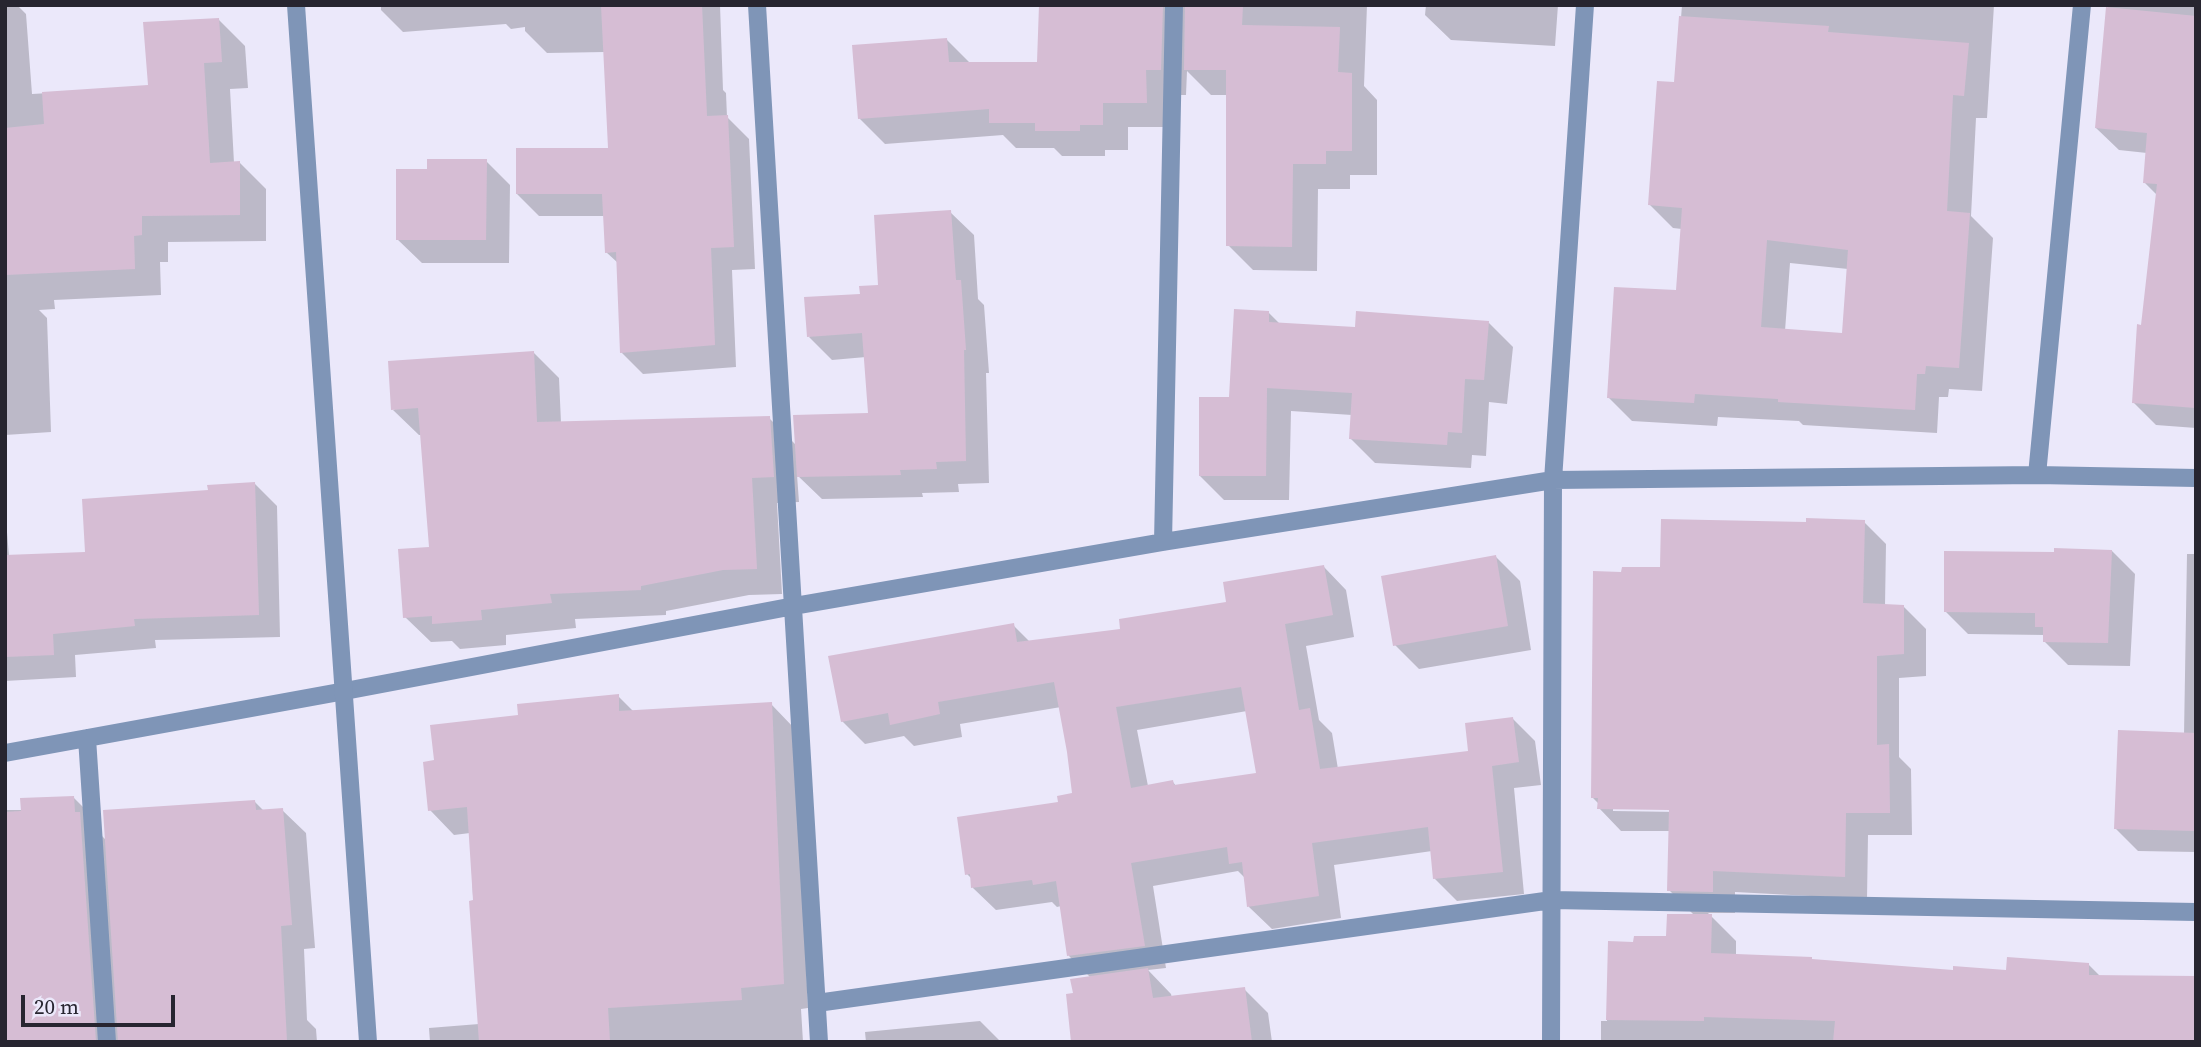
<!DOCTYPE html>
<style>
body{margin:0}
#map{position:relative;width:2201px;height:1047px;overflow:hidden;background:#ebe8fa;font-family:"Source Serif 4",serif}
canvas{display:block}
.frame{position:absolute;inset:0;border:7px solid #272530;pointer-events:none}
.scale{position:absolute;left:21px;top:995px;width:154px;height:32px;box-sizing:border-box;border:4px solid #272530;border-top:0;padding-left:9px;font-size:21px;line-height:24px;white-space:nowrap;color:#272530;-webkit-text-stroke:5px #ebe8fa;paint-order:stroke}
</style>
<div id="map">
<canvas width="2201" height="1047"></canvas>
<div class="frame"></div>
<div class="scale">20 m</div>
</div>
<script>
const ctx = document.querySelector('canvas').getContext('2d');
ctx.lineJoin = 'round';
function paint(path, color) {
  ctx.fillStyle = color;
  ctx.fill(path, 'evenodd');
}
function stroke(path, color, width, dash) {
  ctx.strokeStyle = color;
  ctx.lineWidth = width;
  ctx.lineCap = dash ? 'butt' : 'round';
  ctx.setLineDash(dash || []);
  ctx.stroke(path);
}
const shadow = new Path2D(`
 M 5,5 L 17,5 L 26,14 L 32,94 L 150,87 L 219,20 L 245,46 L 248,88 L 230,89 L 234,163 L 240,163 L 266,189 L 266,241 L 168,242 L 168,262 L 160,262 L 161,295 L 54,300 L 55,309 L 39,310 L 47,318 L 51,432 L 5,435 Z
 M 381,5 L 720,5 L 723,90 L 726,93 L 727,117 L 749,139 L 755,269 L 732,270 L 736,367 L 643,374 L 621,352 L 618,263 L 606,252 L 605,216 L 539,216 L 517,194 L 609,150 L 605,52 L 547,53 L 525,31 L 525,27 L 511,29 L 506,24 L 403,32 L 381,10 Z
 M 1041,5 L 1367,5 L 1364,86 L 1377,100 L 1377,175 L 1350,175 L 1350,189 L 1318,189 L 1317,271 L 1253,270 L 1228,245 L 1228,95 L 1211,95 L 1187,71 L 1186,95 L 1171,95 L 1172,127 L 1128,127 L 1128,150 L 1105,150 L 1105,156 L 1062,156 L 1054,148 L 1016,148 L 1003,135 L 885,144 L 859,118 L 947,40 L 970,63 L 1038,63 Z
 M 1426,5 L 1558,5 L 1555,46 L 1451,40 L 1425,15 Z
 M 1682,5 L 1994,5 L 1987,118 L 1976,118 L 1971,216 L 1993,238 L 1982,391 L 1949,389 L 1948,397 L 1939,397 L 1937,433 L 1803,425 L 1799,421 L 1718,417 L 1717,426 L 1632,421 L 1609,398 L 1678,292 L 1682,229 L 1673,228 L 1650,205 L 1676,84 ZM 1790,263 L 1848,269 L 1843,334 L 1785,331 Z
 M 2108,5 L 2196,5 L 2196,428 L 2156,425 L 2134,403 L 2157,195 L 2145,183 L 2147,153 L 2119,150 L 2096,128 Z
 M 486,161 L 510,185 L 509,263 L 422,263 L 397,239 L 428,170 Z
 M 950,212 L 974,235 L 978,299 L 984,305 L 989,373 L 986,373 L 989,483 L 958,484 L 959,492 L 922,493 L 923,497 L 822,499 L 797,475 L 799,502 L 777,503 L 782,594 L 749,595 L 666,611 L 666,615 L 575,619 L 576,628 L 506,635 L 506,645 L 460,649 L 452,641 L 431,642 L 405,617 L 431,548 L 422,435 L 419,435 L 393,410 L 533,352 L 559,378 L 561,423 L 769,418 L 796,445 L 870,415 L 866,357 L 832,360 L 809,337 L 862,295 L 880,287 Z
 M 1268,312 L 1280,324 L 1356,329 L 1488,322 L 1513,347 L 1507,404 L 1489,402 L 1486,456 L 1472,455 L 1471,468 L 1375,463 L 1351,439 L 1352,415 L 1291,411 L 1289,500 L 1224,500 L 1200,476 Z
 M 255,484 L 277,506 L 280,637 L 155,640 L 156,648 L 75,655 L 76,677 L 5,681 L 5,508 L 9,556 L 87,554 L 210,491 Z
 M 1864,522 L 1886,544 L 1885,606 L 1903,606 L 1926,629 L 1926,676 L 1899,678 L 1899,757 L 1911,769 L 1912,835 L 1868,835 L 1867,899 L 1735,892 L 1735,913 L 1708,913 L 1736,941 L 1736,956 L 1955,971 L 2008,972 L 2088,964 L 2101,977 L 2196,1042 L 1601,1042 L 1601,1021 L 1607,1021 L 1609,942 L 1635,943 L 1668,938 L 1695,916 L 1669,890 L 1670,831 L 1621,831 L 1599,808 L 1599,804 L 1593,798 L 1623,574 L 1661,568 L 1808,524 ZM 1613,807 L 1678,808 L 1678,812 L 1613,811 Z
 M 2112,551 L 2135,574 L 2130,666 L 2068,665 L 2045,642 L 2045,635 L 1968,634 L 1945,611 L 2056,554 Z
 M 2187,554 L 2196,554 L 2196,852 L 2138,851 L 2116,829 L 2184,735 Z
 M 1496,557 L 1520,581 L 1531,650 L 1419,669 L 1395,645 Z
 M 1324,567 L 1346,590 L 1354,637 L 1306,646 L 1319,720 L 1332,733 L 1338,769 L 1470,752 L 1513,719 L 1535,741 L 1541,785 L 1514,788 L 1524,894 L 1457,901 L 1434,878 L 1432,851 L 1334,865 L 1341,918 L 1272,929 L 1249,907 L 1246,879 L 1238,871 L 1153,886 L 1166,968 L 1148,970 L 1171,994 L 1172,998 L 1244,989 L 1268,1013 L 1272,1042 L 1073,1042 L 1075,995 L 1091,978 L 1069,956 L 1061,906 L 1057,907 L 1052,902 L 996,910 L 973,888 L 972,879 L 967,874 L 1074,794 L 1061,707 L 960,724 L 962,737 L 914,746 L 904,736 L 865,744 L 842,721 L 1013,625 L 1030,642 L 1122,630 L 1228,603 ZM 1247,711 L 1258,774 L 1176,786 L 1173,782 L 1148,786 L 1137,730 Z
 M 618,696 L 634,712 L 771,704 L 795,729 L 807,964 L 806,964 L 808,1008 L 801,1009 L 803,1042 L 430,1042 L 429,1028 L 479,1024 L 470,833 L 454,835 L 430,810 L 436,761 L 520,716 Z
 M 74,798 L 97,821 L 97,831 L 107,841 L 255,802 L 264,811 L 282,810 L 306,833 L 315,948 L 304,949 L 307,1020 L 316,1029 L 317,1042 L 5,1042 L 5,810 L 23,810 Z
 M 980,1021 L 1001,1042 L 866,1042 L 865,1032 Z`);
const building = new Path2D(`
 M 601,5 L 702,5 L 707,116 L 728,115 L 734,247 L 711,248 L 715,345 L 620,353 L 616,252 L 605,253 L 602,194 L 516,194 L 516,148 L 608,148 Z
 M 1039,5 L 1163,5 L 1161,70 L 1146,70 L 1147,103 L 1103,103 L 1103,125 L 1080,125 L 1080,131 L 1035,131 L 1035,123 L 989,123 L 989,109 L 858,119 L 852,45 L 947,38 L 949,62 L 1037,62 Z
 M 1185,5 L 1243,5 L 1242,25 L 1340,27 L 1338,72 L 1352,73 L 1352,151 L 1326,151 L 1326,164 L 1293,164 L 1292,247 L 1226,246 L 1226,70 L 1184,70 Z
 M 2106,7 L 2196,16 L 2196,408 L 2132,403 L 2137,324 L 2141,325 L 2157,184 L 2143,183 L 2147,133 L 2095,128 Z
 M 1679,16 L 1829,26 L 1828,32 L 1969,43 L 1964,96 L 1953,95 L 1947,211 L 1970,213 L 1959,368 L 1926,366 L 1925,374 L 1917,374 L 1915,410 L 1778,402 L 1778,399 L 1695,394 L 1694,403 L 1607,398 L 1614,287 L 1676,290 L 1682,208 L 1648,205 L 1657,81 L 1674,82 ZM 1767,240 L 1848,250 L 1842,333 L 1761,327 Z
 M 219,18 L 222,62 L 204,63 L 210,163 L 240,161 L 240,215 L 142,216 L 142,235 L 134,236 L 135,269 L 5,275 L 5,128 L 44,124 L 42,92 L 148,85 L 143,22 Z
 M 427,159 L 487,159 L 486,240 L 396,240 L 396,169 L 427,169 Z
 M 951,210 L 956,280 L 961,280 L 966,350 L 964,350 L 966,461 L 936,462 L 937,469 L 900,470 L 901,475 L 797,477 L 793,415 L 868,413 L 862,333 L 807,337 L 804,297 L 860,294 L 859,286 L 878,285 L 874,215 Z
 M 1234,309 L 1269,311 L 1269,322 L 1355,327 L 1356,311 L 1489,321 L 1484,380 L 1465,379 L 1462,433 L 1448,432 L 1447,445 L 1349,439 L 1352,393 L 1267,388 L 1266,476 L 1199,476 L 1199,397 L 1229,397 Z
 M 534,351 L 537,422 L 770,416 L 774,477 L 752,478 L 757,569 L 723,570 L 641,586 L 641,590 L 550,594 L 552,603 L 481,610 L 482,620 L 432,624 L 432,616 L 403,618 L 398,549 L 429,547 L 418,408 L 391,410 L 388,361 Z
 M 255,482 L 259,615 L 134,619 L 135,626 L 53,634 L 54,655 L 5,657 L 5,555 L 85,552 L 82,499 L 208,490 L 207,485 Z
 M 1806,518 L 1865,520 L 1863,603 L 1904,605 L 1904,654 L 1877,656 L 1877,745 L 1889,744 L 1890,813 L 1846,813 L 1845,877 L 1713,871 L 1713,892 L 1667,891 L 1669,810 L 1597,809 L 1598,798 L 1591,798 L 1593,571 L 1621,572 L 1622,567 L 1660,567 L 1661,519 L 1806,522 Z
 M 2054,548 L 2112,550 L 2108,643 L 2043,642 L 2043,627 L 2035,627 L 2035,613 L 1944,612 L 1944,551 L 2054,552 Z
 M 1496,555 L 1508,626 L 1393,646 L 1381,576 Z
 M 1324,565 L 1333,615 L 1285,624 L 1299,710 L 1310,708 L 1320,769 L 1468,751 L 1465,723 L 1513,717 L 1519,762 L 1492,766 L 1503,872 L 1433,879 L 1428,827 L 1312,843 L 1319,896 L 1247,907 L 1242,862 L 1229,864 L 1227,847 L 1131,863 L 1145,946 L 1067,956 L 1056,881 L 1033,885 L 1032,880 L 971,888 L 970,874 L 965,875 L 957,817 L 1058,802 L 1057,796 L 1072,793 L 1067,752 L 1054,682 L 938,702 L 940,714 L 890,725 L 888,713 L 841,722 L 828,656 L 1014,623 L 1017,642 L 1120,629 L 1119,619 L 1226,602 L 1223,582 ZM 1241,687 L 1256,773 L 1174,785 L 1173,780 L 1131,788 L 1116,707 Z
 M 619,694 L 619,711 L 772,702 L 784,984 L 741,988 L 742,1000 L 608,1008 L 610,1042 L 479,1042 L 469,901 L 473,900 L 467,807 L 428,811 L 423,762 L 434,760 L 430,725 L 518,715 L 517,704 Z
 M 2118,730 L 2196,733 L 2196,831 L 2114,829 Z
 M 74,796 L 75,812 L 80,812 L 96,1042 L 5,1042 L 5,812 L 21,811 L 20,798 Z
 M 255,800 L 256,810 L 283,808 L 292,925 L 281,926 L 287,1042 L 118,1042 L 103,810 Z
 M 1667,914 L 1712,914 L 1711,953 L 1812,957 L 1812,959 L 1953,970 L 1953,966 L 2006,970 L 2007,957 L 2089,963 L 2089,975 L 2196,976 L 2196,1042 L 1833,1042 L 1835,1021 L 1704,1017 L 1704,1021 L 1606,1020 L 1608,941 L 1633,942 L 1634,936 L 1666,936 Z
 M 1148,968 L 1153,998 L 1245,987 L 1252,1042 L 1071,1042 L 1066,994 L 1073,993 L 1070,979 Z`);
const minor = new Path2D(`
 M 757,5 L 819,1042
 M 2037,475 L 2082,5
 M 1163,542 L 1174,5
 M 87,738 L 107,1042
 M 5,753 L 345,691 L 794,606 L 1163,542 L 1553,480 L 2037,475 L 2196,478
 M 817,1003 L 1552,900 L 2196,912
 M 1551,1042 L 1553,480 L 1585,5`);
const tertiary = new Path2D(`
 M 296,5 L 368,1042`);
paint(shadow, '#0003');
paint(building, '#d6bdd4');
stroke(minor, '#7f95b7', 18);
stroke(tertiary, '#7f95b7', 18);
</script>
